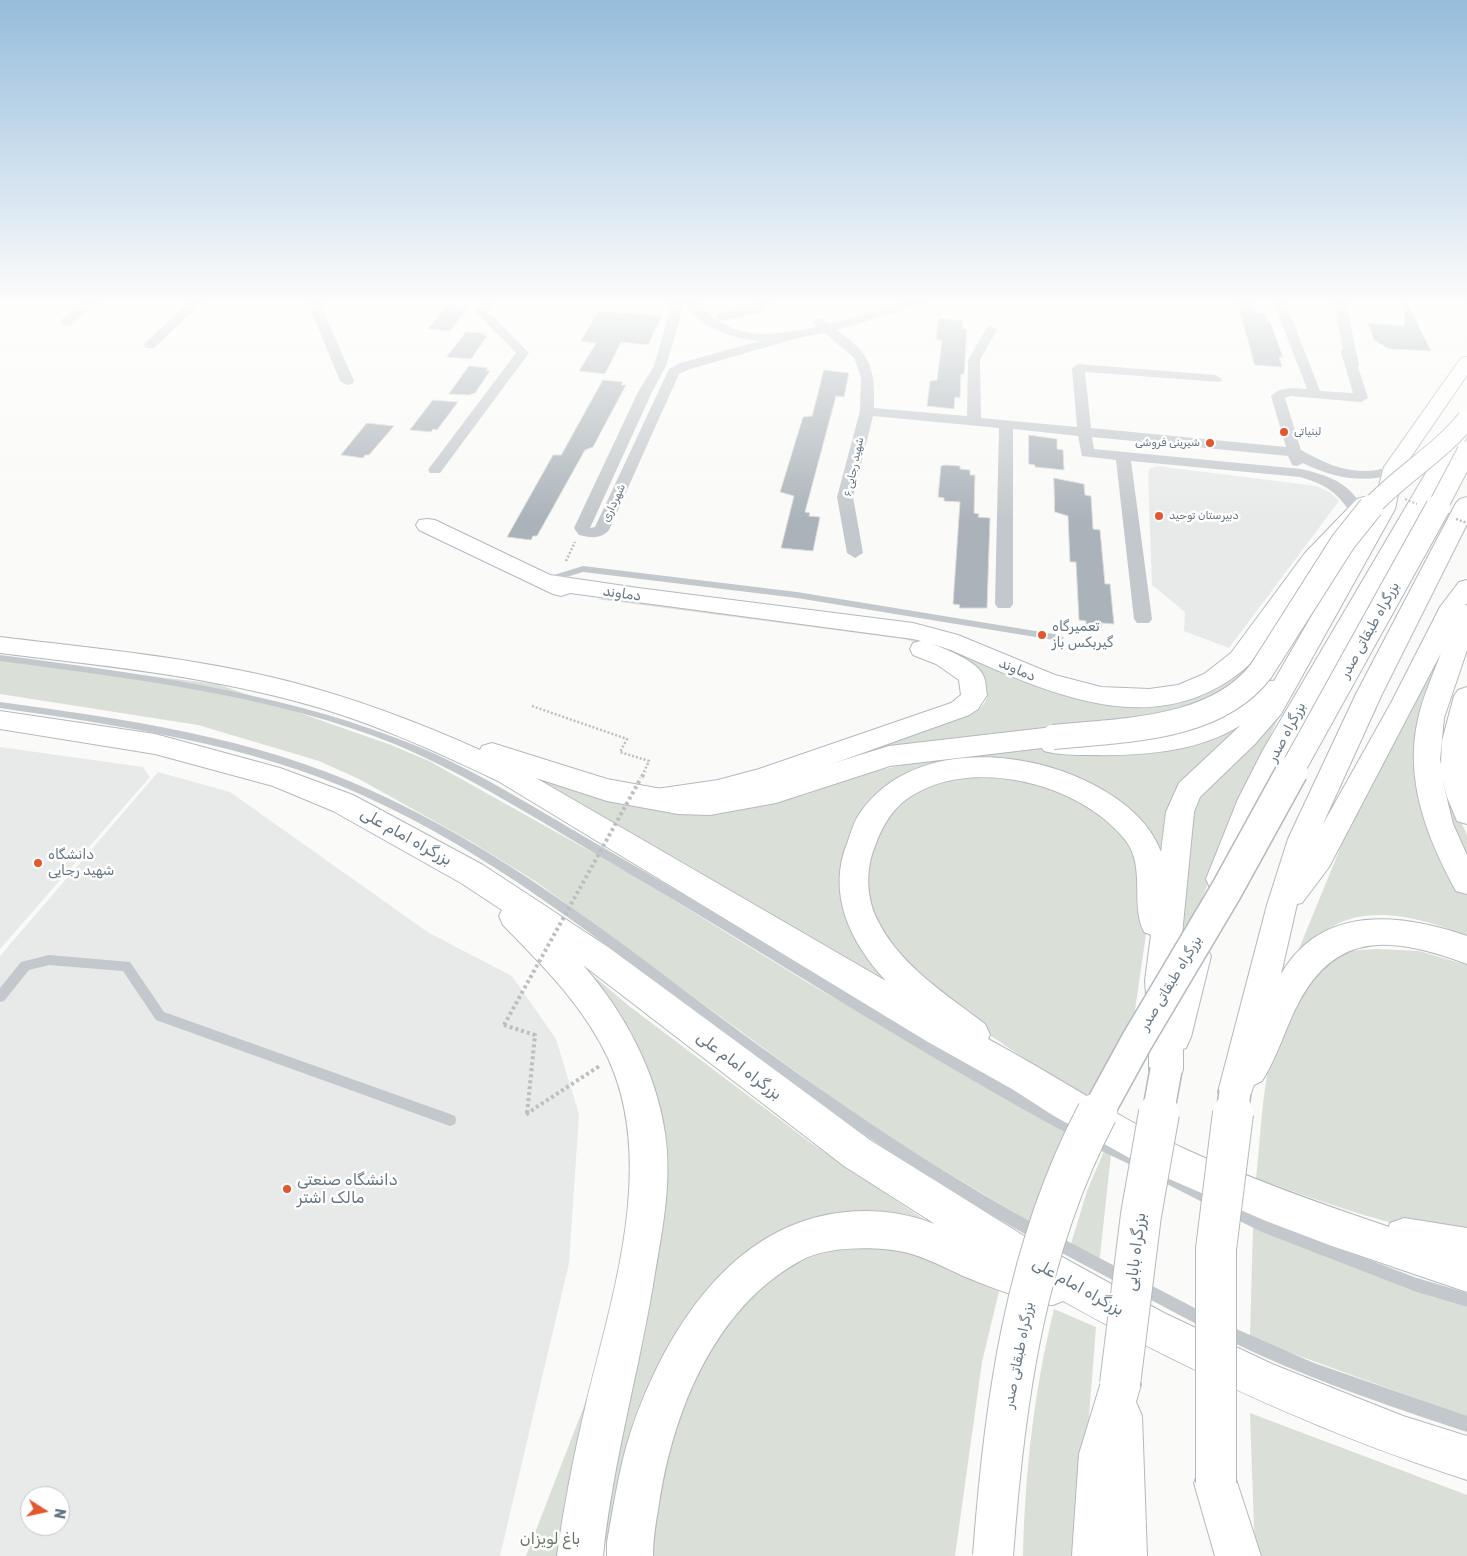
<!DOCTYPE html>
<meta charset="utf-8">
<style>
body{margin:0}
#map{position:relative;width:1467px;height:1556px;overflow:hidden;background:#fafaf8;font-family:Rubik,sans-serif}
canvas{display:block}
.north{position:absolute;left:20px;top:1486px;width:50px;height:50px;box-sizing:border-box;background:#fff;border:1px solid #c1c8cd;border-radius:50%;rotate:100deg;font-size:14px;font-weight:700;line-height:20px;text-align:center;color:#657683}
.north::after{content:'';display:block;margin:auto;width:18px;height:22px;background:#e4572e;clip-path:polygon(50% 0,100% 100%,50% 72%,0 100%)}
</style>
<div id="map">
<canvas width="1467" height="1556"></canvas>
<div class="north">N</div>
</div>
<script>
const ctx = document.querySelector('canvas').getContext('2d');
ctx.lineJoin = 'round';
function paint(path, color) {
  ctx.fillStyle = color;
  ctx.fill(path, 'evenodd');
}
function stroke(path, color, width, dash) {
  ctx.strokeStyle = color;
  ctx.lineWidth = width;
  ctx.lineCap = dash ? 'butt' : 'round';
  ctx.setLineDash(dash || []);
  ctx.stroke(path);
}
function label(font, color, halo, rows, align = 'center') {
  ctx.font = font + ' Rubik,"Noto Sans Arabic",sans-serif';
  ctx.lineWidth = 5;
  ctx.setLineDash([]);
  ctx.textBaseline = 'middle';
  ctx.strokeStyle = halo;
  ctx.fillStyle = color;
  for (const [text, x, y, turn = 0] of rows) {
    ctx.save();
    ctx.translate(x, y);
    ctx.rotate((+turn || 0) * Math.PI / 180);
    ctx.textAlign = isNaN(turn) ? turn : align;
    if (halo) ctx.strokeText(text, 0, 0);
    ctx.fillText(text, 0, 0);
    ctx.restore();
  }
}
const built = new Path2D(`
 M 1157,466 L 1317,486 L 1331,493 L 1339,501 L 1229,648 L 1184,631 L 1185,612 L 1152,585 L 1148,476 L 1149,469 Z
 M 0,747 L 143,767 L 150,777 L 0,949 Z
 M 158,772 L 230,792 L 429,933 L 512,976 L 556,1039 L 579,1114 L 569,1263 L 500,1556 L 0,1556 L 0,956 ZM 30,1496 L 60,1496 L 60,1526 L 30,1526 Z`);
const green = new Path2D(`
 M 615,598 L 898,633 L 1156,702 L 1251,654 L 1259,657 L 1236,684 L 1194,710 L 1004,734 L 752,793 L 980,708 C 991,699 989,686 981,675 L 930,646 L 904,639 L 597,599 Z
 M 1453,627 L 1421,725 L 1467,893 L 1467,936 C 1428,920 1375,904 1335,925 C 1321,932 1308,946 1296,956 L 1351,822 L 1398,736 Z
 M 0,658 L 217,684 L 391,745 L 429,761 L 631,874 L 810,984 L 1071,1133 L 1035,1225 L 933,1164 L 855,1115 L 535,881 L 470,841 L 359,779 L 319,761 L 198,725 L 0,694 Z
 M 1281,712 L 1238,805 L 1194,920 L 1171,959 L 1191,802 Z
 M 1254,713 L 1189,779 L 1160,921 L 1157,860 L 1059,774 L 912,776 L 844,879 L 950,1023 L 686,864 L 504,761 L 644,808 L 682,810 L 757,805 L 805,795 L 859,775 L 950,754 L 1008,748 L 1108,750 Z
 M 1433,741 L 1444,745 L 1458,815 L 1467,835 L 1467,871 L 1458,855 Z
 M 957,775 L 1047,780 L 1115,822 L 1141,863 L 1148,920 L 1133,1024 L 1089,1098 L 1040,1069 L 963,1017 L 903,962 L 864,902 L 872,833 L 906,794 Z
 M 1377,949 L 1419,951 L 1467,965 L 1467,1238 C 1393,1228 1325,1203 1256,1178 C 1260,1144 1261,1109 1267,1076 C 1272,1044 1309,973 1336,956 C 1347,949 1365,950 1377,949 Z
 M 582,966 L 629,1006 L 811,1143 L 953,1239 L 921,1226 L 731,1274 L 615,1541 L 599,1539 L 659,1213 Z
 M 1104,1151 L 1111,1154 L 1099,1265 L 1070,1247 L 1087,1191 Z
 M 1253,1227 L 1404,1287 L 1467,1307 L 1467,1417 L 1250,1338 Z
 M 894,1242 L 1001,1283 L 982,1362 L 955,1556 L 648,1556 L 658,1479 L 700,1358 L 764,1277 L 818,1248 Z
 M 1054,1309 L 1096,1327 L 1078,1556 L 1023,1556 C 1025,1471 1034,1391 1054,1309 Z
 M 598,1370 L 564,1556 L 526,1556 Z
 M 1250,1413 L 1467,1495 L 1467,1556 L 1255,1556 Z`);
const building = new Path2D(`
 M 1238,303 L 1253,303 L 1256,313 L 1265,314 L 1267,321 L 1270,322 L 1283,357 L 1279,357 L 1282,367 L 1255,365 Z
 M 1405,303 L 1407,303 L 1431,351 L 1389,349 L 1374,340 L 1368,323 L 1404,326 Z
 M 447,306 L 468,307 L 450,331 L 428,329 Z
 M 599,311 L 662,316 L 648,345 L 621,342 L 605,374 L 579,371 L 596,343 L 581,341 Z
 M 939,318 L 963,321 L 962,328 L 967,329 L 964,374 L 961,374 L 960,398 L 955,397 L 954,409 L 927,406 L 930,381 L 937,380 L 942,341 L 936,339 Z
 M 466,332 L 484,333 L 483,335 L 487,336 L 471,359 L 447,357 Z
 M 469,366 L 488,368 L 486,370 L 490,371 L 475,393 L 469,395 L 449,394 Z
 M 824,370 L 849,373 L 844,397 L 836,396 L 805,512 L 810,513 L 809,516 L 820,517 L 813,551 L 781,548 L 794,496 L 780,492 L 803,417 L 812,416 Z
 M 603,380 L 623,382 L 621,385 L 626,385 L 593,447 L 585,450 L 537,536 L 533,536 L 531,540 L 507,537 L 553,455 L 561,455 Z
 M 433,400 L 458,402 L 437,430 L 433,429 L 431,432 L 410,430 Z
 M 367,423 L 394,426 L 369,455 L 365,455 L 363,458 L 341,455 Z
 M 1029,435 L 1057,439 L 1057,449 L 1063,450 L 1064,470 L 1035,467 L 1035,465 L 1029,464 Z
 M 946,465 L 960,466 L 960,469 L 970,470 L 970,475 L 975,475 L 974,513 L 979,514 L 978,517 L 990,518 L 987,608 L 959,608 L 960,605 L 953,604 L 960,502 L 944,501 L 944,498 L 938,497 L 941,466 Z
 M 1054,478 L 1084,484 L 1085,495 L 1091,496 L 1093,529 L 1100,530 L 1105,584 L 1110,584 L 1114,624 L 1102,623 L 1102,626 L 1086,624 L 1086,621 L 1079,620 L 1076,562 L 1070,562 L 1068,516 L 1055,512 Z`);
const pathFar2 = new Path2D(`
 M 566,561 L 575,542
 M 532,706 L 627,739 L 620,752 L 649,761 L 644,772`);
const pathFar1 = new Path2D(`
 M 642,777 L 645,771
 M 504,1025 L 535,1035 L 527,1114
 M 526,1114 L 601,1065`);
const path = new Path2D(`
 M 526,1114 L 528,1113`);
const lane = new Path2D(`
 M 583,566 L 797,592 L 1060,635 L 1064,638 L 1060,641 L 797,598 L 583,572 L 547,583 L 543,580 L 544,578 Z
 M 0,655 C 135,673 271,690 399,739 C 474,767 542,813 611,852 C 769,943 922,1043 1084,1127 L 1086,1132 L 1084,1137 L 1079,1138 L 1074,1137 C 914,1051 763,951 606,860 C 538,820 470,776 397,745 C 271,694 133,679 0,661 Z
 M 0,702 C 125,719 254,737 370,790 C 498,847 608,933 720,1017 C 824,1094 930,1167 1044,1229 L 1046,1234 L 1044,1239 L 1039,1241 L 1034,1239 C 921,1177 816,1103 713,1026 C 601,941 491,853 362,795 C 249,744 123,726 0,708 Z
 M 49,955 L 130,962 L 164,1012 L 450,1114 L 455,1116 L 456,1120 L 455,1124 L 450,1126 L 156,1020 L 123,971 L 49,965 L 29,970 L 4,1001 L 0,1002 L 0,988 L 21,962 Z
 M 1092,1133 L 1140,1155 L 1142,1160 L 1140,1165 L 1135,1167 L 1087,1144 L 1085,1139 L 1087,1134 Z
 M 1172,1172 L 1218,1195 L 1220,1200 L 1218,1205 L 1213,1207 L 1208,1205 L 1167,1184 L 1165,1179 L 1167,1174 Z
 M 1228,1201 L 1266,1220 L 1414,1277 L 1467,1293 L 1467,1307 L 1414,1291 L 1262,1232 L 1223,1213 L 1221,1208 L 1223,1203 Z
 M 1052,1233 L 1130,1274 L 1132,1279 L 1130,1284 L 1125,1286 L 1120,1284 L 1047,1245 L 1045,1240 L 1047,1235 Z
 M 1141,1280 L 1212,1317 L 1214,1322 L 1212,1327 L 1207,1329 L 1202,1327 L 1136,1292 L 1134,1287 L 1136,1282 Z
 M 1225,1324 L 1314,1363 L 1467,1416 L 1467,1432 C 1383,1404 1299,1376 1220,1336 L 1218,1331 L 1220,1326 Z`);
const street = new Path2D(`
 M 83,303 L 97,303 L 70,325 L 62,325 L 60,322 L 62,319 Z
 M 188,303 L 201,303 L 154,348 L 146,348 L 144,345 L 146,342 Z
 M 308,303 L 320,303 L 354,381 L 352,384 L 347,385 L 340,381 Z
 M 482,303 L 494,303 L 488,311 L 529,353 L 440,473 L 430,473 L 428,470 L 430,467 L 516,353 L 478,314 L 476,311 Z
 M 672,303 L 696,303 C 739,343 764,336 817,327 L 812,322 L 818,318 L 829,324 L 905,303 L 926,303 L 837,330 C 871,355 875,366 874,408 L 967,416 L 968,360 L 987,327 L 991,326 L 997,330 L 980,360 L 981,418 L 1077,427 L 1072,368 L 1078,364 L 1215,375 L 1222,379 L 1220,382 L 1085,372 L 1091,428 L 1286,447 L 1271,396 C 1280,386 1295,388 1307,389 L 1274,303 L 1286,303 L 1320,391 L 1353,393 L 1341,352 L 1343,349 L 1334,303 L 1346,303 L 1359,365 L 1358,367 L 1368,398 L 1361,402 L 1290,396 L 1285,398 L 1301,450 C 1326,464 1348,474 1377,470 C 1385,468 1394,464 1399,471 L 1397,474 C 1363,483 1335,479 1303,463 L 1297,466 L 1292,465 L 1288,456 L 1092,437 L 1094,449 L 1301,469 C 1344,479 1352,488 1375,525 L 1367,530 L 1361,528 C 1342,500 1336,487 1300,477 L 1131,461 L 1152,619 L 1149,623 L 1137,623 L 1134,619 L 1116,460 L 1082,456 L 1078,436 L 1013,429 L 1013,604 L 1010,608 L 998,608 L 995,604 L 999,428 L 873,416 L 853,497 L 863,553 L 855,558 L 847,553 L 837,497 L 860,411 L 861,377 L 854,358 L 825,333 L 798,338 L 690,369 L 679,374 L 609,530 C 602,539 590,538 579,535 L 574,528 L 638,392 L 654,366 ZM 684,304 C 705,329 728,338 760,341 L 680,363 L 669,369 L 595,527 L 590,528 L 652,392 L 666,366 Z
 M 756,303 L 770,303 L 761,312 L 721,321 L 715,317 L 717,314 L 753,306 Z`);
const secondary = new Path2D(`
 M 1364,497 L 1371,499 L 1375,503 L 1321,563 L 1249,665 C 1156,747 1047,692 951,650 C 944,648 937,645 929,643 C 944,648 977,661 983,675 C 986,681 986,689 987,695 L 978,709 L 969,715 C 927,730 885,745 843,760 C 801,776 698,818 656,805 L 652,797 L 656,789 L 718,780 L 759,769 L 951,703 L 961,695 L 959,680 L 936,664 L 913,655 L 910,649 L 913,643 L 921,641 L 913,639 L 570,593 L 561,596 L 553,594 L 419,530 L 416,525 L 419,520 L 427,519 L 435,520 L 550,575 L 638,588 L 913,623 L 958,635 L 1055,675 L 1101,687 L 1149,689 L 1178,685 L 1204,674 L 1231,653 L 1305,553 L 1357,499 Z`);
const highway = new Path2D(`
 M 1467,357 L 1467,375 L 1404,467 L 1395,509 L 1281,714 L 1255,744 L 1200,797 L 1194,812 L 1180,955 L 1184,946 L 1195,942 L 1206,946 L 1211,956 L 1191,1037 L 1186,1048 L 1183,1049 L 1183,1070 L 1178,1081 L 1166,1086 L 1154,1081 L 1149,1070 L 1149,1034 L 1145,981 L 1151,935 L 1144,932 C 1130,904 1146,868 1126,841 C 1081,782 964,753 903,802 C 889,814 881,829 875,846 C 865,870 866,900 879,923 C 901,966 947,995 985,1024 L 990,1035 L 988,1039 C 1055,1075 1118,1118 1187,1150 C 1253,1180 1321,1204 1389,1227 L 1390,1223 L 1404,1218 L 1467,1228 L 1467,1292 L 1332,1246 L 1266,1221 L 1160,1175 L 1054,1116 L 1012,1089 L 928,1042 L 498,781 C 433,750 365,719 295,701 C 198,675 99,665 0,653 L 0,637 C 99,649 199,658 295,683 C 359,700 420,723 480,750 L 482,746 L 492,743 L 607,779 L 678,792 L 710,793 L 776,781 L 889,746 L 1053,727 L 1062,730 L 1065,735 C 1113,736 1168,740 1213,718 C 1228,710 1260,678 1274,681 L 1373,509 L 1384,467 L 1461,358 ZM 1241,725 L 1179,783 L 1166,812 L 1161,852 C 1149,820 1121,799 1092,784 C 1023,748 910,740 860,813 C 854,821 851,832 848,841 C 826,893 850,942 886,981 L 536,778 L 607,801 L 678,814 L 710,815 L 776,803 L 890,766 L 1042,748 L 1044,751 C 1058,755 1074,755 1089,755 C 1139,756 1197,753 1241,725 Z
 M 1467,414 L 1467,437 L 1289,750 L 1266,799 L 1232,888 L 1221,891 L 1210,888 L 1206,879 L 1238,799 L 1263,750 L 1457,420 L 1460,416 Z
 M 1467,497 L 1467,524 L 1382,694 L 1322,826 L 1391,703 L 1440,607 L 1459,582 L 1467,580 L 1467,603 L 1465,606 L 1467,605 L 1467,650 L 1444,718 L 1440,760 L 1441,764 L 1442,741 L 1454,696 L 1458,690 L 1467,687 L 1467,824 L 1457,821 L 1447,797 L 1442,778 L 1453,824 L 1467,855 L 1467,894 L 1456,891 C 1427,838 1404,780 1418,719 C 1423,696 1433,675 1441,653 L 1329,867 L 1302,903 L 1297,904 L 1281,974 C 1322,904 1400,913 1467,936 L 1467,964 C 1398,939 1339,927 1299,1002 C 1285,1028 1278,1056 1262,1081 L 1254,1085 L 1247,1104 L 1235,1109 L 1223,1104 L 1218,1092 L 1267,905 L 1288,839 L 1356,694 L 1456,503 L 1460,499 Z
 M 0,711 L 155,734 L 280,768 L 353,795 L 483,865 L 608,947 L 870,1140 L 1024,1236 L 1164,1313 L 1272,1364 L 1403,1416 L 1467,1436 L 1467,1480 C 1326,1435 1192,1373 1063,1301 C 1060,1302 1056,1304 1053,1305 C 1046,1306 1037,1302 1031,1300 C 1008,1294 985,1285 963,1276 C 944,1267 925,1257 904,1252 C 876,1246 825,1246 800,1261 C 714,1308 673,1412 659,1504 C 656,1521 653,1538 653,1556 L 607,1556 L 607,1542 C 614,1505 619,1467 631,1431 C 665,1332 731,1223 846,1212 C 876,1209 906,1213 935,1224 L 844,1166 L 583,965 C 624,1012 656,1071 665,1133 C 672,1180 663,1227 655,1273 C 640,1368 613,1460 603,1556 L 557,1556 C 564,1505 574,1454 586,1404 C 612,1297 657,1164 608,1058 C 583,1005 543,966 503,925 L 499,916 L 502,910 L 461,883 L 333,811 L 273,786 L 155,754 L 0,729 Z
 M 1120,1363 L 1135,1369 L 1141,1384 L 1136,1402 L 1142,1416 L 1147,1556 L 1072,1556 L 1079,1454 L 1105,1369 Z
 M 1216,1461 L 1232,1467 L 1261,1556 L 1215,1556 L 1194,1483 L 1200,1467 Z`);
const pathBridgeFar2 = new Path2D(`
 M 1405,499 L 1417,504`);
const pathBridgeFar1 = new Path2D(`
 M 1456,519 L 1467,523`);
const pathBridge = new Path2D(`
 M 504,1025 L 641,778`);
const highwayBridgeFar3 = new Path2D(`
 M 1370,508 C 1400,475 1439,454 1467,419
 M 1437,508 L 1467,451`);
const highwayBridgeFar2 = new Path2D(`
 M 1053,737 C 1121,730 1215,731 1261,671 L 1343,542 L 1371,507
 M 1291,772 L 1438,507`);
const highwayBridgeFar1 = new Path2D(`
 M 1097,1114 L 1137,1041 L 1226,891 L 1292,771
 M 1158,1114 L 1166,1070
 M 1232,1114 L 1235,1092`);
const highwayBridge = new Path2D(`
 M 1120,1384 L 1141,1215 L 1159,1113
 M 1216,1483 L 1216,1249 L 1233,1113
 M 993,1556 C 1004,1404 1025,1249 1097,1113`);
const markers = [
 [1284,432,5,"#e4572e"],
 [1210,443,5,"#e4572e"],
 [1159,516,5,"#e4572e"],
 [1042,635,5,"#e4572e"],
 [38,863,5,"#e4572e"],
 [287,1189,5,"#e4572e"]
];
const farPoinames = [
 ["لبنیاتی",1294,432],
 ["شیرینی فروشی",1200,443,"right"],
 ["دبیرستان توحید",1169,516]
];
const farStreetnames = [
 ["شهید رجایی ۶",854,467,-78],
 ["شهرداری",614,503,-65]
];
const streetNames = [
 ["دماوند",622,594,8],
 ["بزرگراه طبقاتی صدر",1370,630,-61],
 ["دماوند",1017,670,23],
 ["بزرگراه صدر",1287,732,-62],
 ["بزرگراه طبقاتی صدر",1171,983,-59],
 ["بزرگراه طبقاتی صدر",1019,1355,-79]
];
const poiNames = [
 ["تعمیرگاه",1052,627],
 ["گیربکس باز",1052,643],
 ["دانشگاه",48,855],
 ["شهید رجایی",48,871]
];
const nearStreetnames = [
 ["بزرگراه امام علی",406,837,29],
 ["بزرگراه امام علی",739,1066,37],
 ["بزرگراه بابایی",1136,1252,-83],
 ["بزرگراه امام علی",1078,1287,29]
];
const nearPoinames = [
 ["دانشگاه صنعتی",297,1180],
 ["مالک اشتر",297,1198]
];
const nearParknames = [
 ["باغ لویزان",550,1539]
];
paint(built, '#e8e9e9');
paint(green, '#dadfd7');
paint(building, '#aab3b9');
stroke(building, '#dcdcda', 1);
stroke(secondary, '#b3babf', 2);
stroke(highway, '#b4b9bd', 2);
stroke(pathFar2, '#bbbfc2', 2.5, [2, 2]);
stroke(pathFar1, '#bbbfc2', 4, [3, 3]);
stroke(path, '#bbbfc2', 4.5, [4, 4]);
paint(lane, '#c3c8cc');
paint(street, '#c3c8cc');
paint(secondary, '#fff');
paint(highway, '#fff');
stroke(highwayBridgeFar3, '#b4b9bd', 21, []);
stroke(highwayBridgeFar2, '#b4b9bd', 26, []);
stroke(highwayBridgeFar1, '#b4b9bd', 34, []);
stroke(highwayBridge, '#b4b9bd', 42, []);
stroke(pathBridgeFar2, '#bbbfc2', 2, [2, 2]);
stroke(pathBridgeFar1, '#bbbfc2', 2.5, [2, 2]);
stroke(pathBridge, '#bbbfc2', 4, [3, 3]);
stroke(highwayBridgeFar3, '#fff', 19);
stroke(highwayBridgeFar2, '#fff', 24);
stroke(highwayBridgeFar1, '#fff', 31);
stroke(highwayBridge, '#fff', 40);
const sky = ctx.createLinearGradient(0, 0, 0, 521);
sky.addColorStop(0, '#96bcdc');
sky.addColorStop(0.58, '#fdfdfc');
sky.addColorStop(1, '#fdfdfc00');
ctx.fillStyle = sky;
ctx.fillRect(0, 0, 1467, 521);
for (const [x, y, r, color] of markers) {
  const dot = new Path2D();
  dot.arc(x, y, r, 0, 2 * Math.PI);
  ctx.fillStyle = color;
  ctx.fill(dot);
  stroke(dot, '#fff', 2);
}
label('11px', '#657683', '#fff', farPoinames, 'left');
label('11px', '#657683', '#fff', farStreetnames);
label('14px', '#657683', '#fff', streetNames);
label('14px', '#657683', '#fff', poiNames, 'left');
label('16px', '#657683', '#fff', nearStreetnames);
label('16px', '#657683', '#fff', nearPoinames, 'left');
label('16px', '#687a64', '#fff', nearParknames);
</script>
